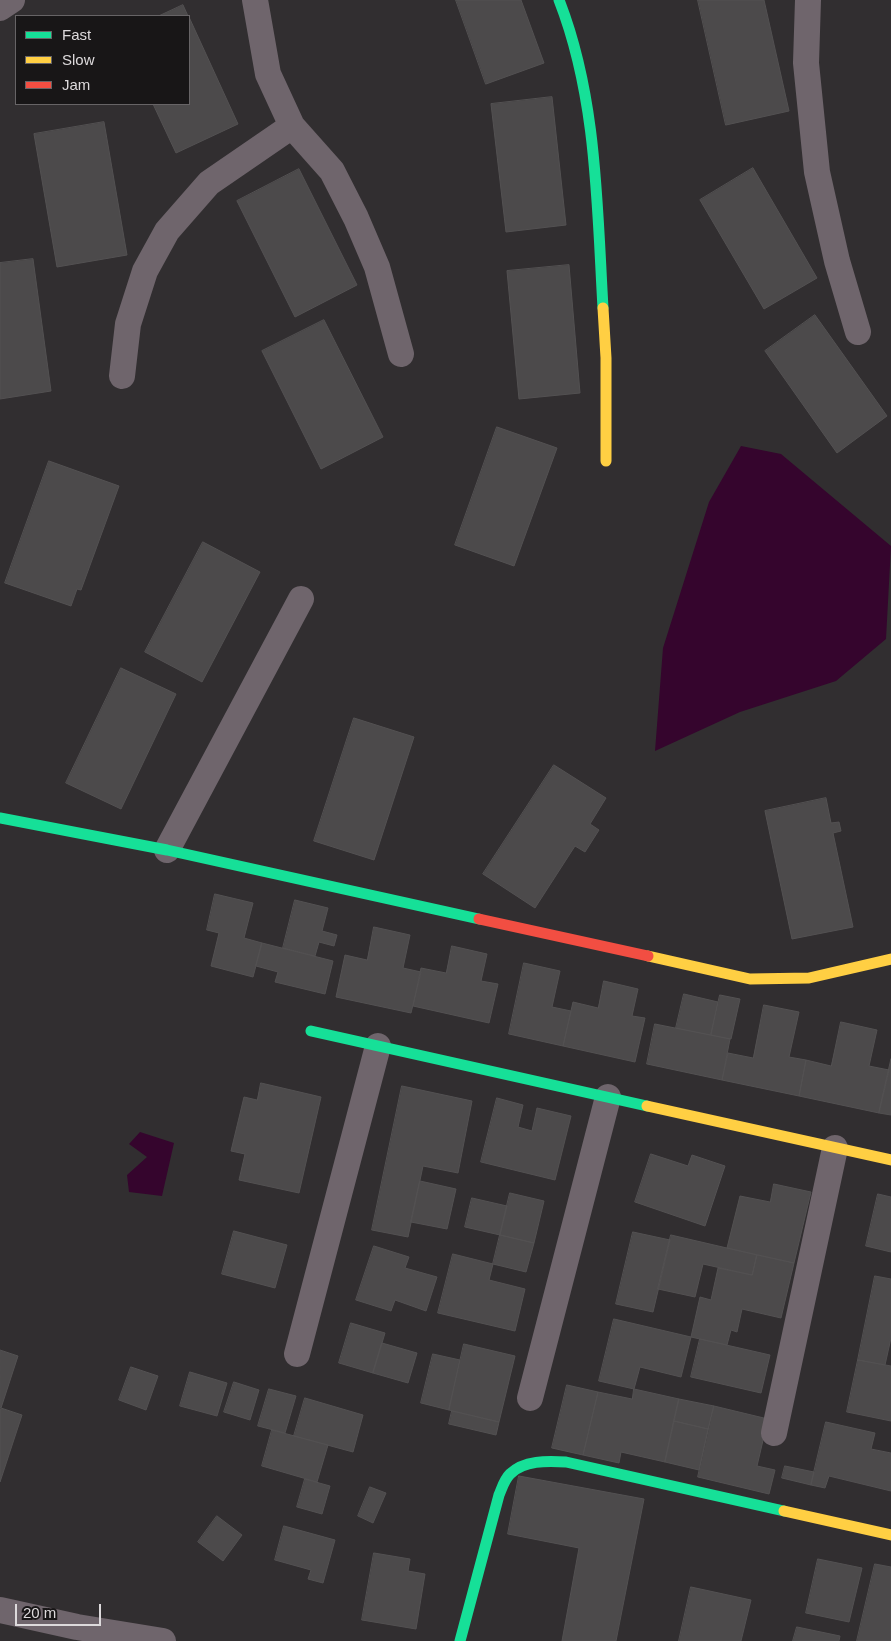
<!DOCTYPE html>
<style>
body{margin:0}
#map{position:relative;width:891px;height:1641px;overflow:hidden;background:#312e30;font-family:Helvetica,sans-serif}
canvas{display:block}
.legend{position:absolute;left:15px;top:15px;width:175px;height:90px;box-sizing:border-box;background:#181617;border:1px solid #676466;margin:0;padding:6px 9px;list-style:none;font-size:15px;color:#dddadc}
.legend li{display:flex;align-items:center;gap:10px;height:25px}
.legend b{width:25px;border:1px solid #676466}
.scale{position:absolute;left:15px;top:1604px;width:86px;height:22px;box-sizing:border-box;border:2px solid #dddadc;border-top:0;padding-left:6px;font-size:15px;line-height:18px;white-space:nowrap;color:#dddadc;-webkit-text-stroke:4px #181617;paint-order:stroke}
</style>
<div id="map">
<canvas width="891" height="1641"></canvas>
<ul class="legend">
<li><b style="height:6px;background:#16e098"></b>Fast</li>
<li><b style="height:6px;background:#ffcf43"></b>Slow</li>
<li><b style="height:6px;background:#f24e42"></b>Jam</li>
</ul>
<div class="scale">20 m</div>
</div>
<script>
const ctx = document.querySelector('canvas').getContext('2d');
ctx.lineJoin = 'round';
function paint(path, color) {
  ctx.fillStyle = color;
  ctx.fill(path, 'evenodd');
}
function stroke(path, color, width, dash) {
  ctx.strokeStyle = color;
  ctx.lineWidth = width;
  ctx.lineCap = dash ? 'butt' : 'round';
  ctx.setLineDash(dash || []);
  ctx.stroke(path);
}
const water = new Path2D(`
 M 741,446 L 781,454 L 891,546 L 886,639 L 836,681 L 740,712 L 655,751 L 663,648 L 709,502 Z
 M 140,1132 L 174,1143 L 162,1196 L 129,1192 L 127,1175 L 147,1157 L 129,1144 Z`);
const building = new Path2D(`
 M 456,0 L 521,0 L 544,63 L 486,84 Z
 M 698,0 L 764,0 L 789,111 L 726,125 Z
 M 183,5 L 188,16 L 159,16 Z
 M 189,17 L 238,124 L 176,153 L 153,104 L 189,104 Z
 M 552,97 L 566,225 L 506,232 L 491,104 Z
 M 104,122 L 127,255 L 57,267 L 34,134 Z
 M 753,168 L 817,278 L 764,309 L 700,200 Z
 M 299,169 L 357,285 L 295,317 L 237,201 Z
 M 33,259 L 51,391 L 0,399 L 0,263 Z
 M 569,265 L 580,393 L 519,399 L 507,271 Z
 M 815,315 L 887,416 L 837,453 L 765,351 Z
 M 324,320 L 383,437 L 321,469 L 262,351 Z
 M 497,427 L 557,448 L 514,566 L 455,545 Z
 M 49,461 L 119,486 L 81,590 L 77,589 L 71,606 L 5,583 Z
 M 203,542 L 260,572 L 202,682 L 145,652 Z
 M 121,668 L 176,694 L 121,809 L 66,783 Z
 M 354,718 L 414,737 L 374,860 L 314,841 Z
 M 554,765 L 606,798 L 590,824 L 599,830 L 585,852 L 575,846 L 535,908 L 483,874 Z
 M 826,798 L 831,823 L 839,822 L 841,831 L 833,833 L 853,927 L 792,939 L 765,811 Z
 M 215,894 L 253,903 L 244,938 L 262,943 L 253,977 L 211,966 L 219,933 L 207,930 Z
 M 295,900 L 328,908 L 322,931 L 337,935 L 334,946 L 319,942 L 315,956 L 283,948 Z
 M 374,927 L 410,935 L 403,968 L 421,972 L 411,1013 L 336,997 L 345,955 L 367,960 Z
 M 262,943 L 333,961 L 325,994 L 275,982 L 278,972 L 256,966 Z
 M 452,946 L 487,954 L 481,981 L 498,984 L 489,1023 L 413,1006 L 421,968 L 446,973 Z
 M 524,963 L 560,971 L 552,1007 L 571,1011 L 563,1046 L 509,1034 Z
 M 604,981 L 638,989 L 632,1016 L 645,1018 L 635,1062 L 563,1046 L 573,1002 L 598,1008 Z
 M 684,994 L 718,1002 L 711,1035 L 676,1028 Z
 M 720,995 L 740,999 L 731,1039 L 711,1035 Z
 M 764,1005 L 799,1012 L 789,1057 L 806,1060 L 799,1096 L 722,1080 L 728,1053 L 753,1058 Z
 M 841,1022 L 877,1030 L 869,1066 L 889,1070 L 879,1113 L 799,1096 L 806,1060 L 831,1066 Z
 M 655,1024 L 730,1039 L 722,1080 L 647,1064 Z
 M 891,1059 L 891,1115 L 879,1113 Z
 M 261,1083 L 321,1097 L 299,1193 L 239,1180 L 245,1154 L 231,1151 L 244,1097 L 257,1100 Z
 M 402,1086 L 472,1101 L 458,1173 L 423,1166 L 408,1237 L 372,1230 Z
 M 497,1098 L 523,1105 L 518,1127 L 532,1131 L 537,1108 L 571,1116 L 555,1180 L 481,1162 Z
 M 651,1154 L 688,1166 L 692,1155 L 725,1166 L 705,1226 L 635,1202 Z
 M 420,1181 L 456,1189 L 447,1229 L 411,1222 Z
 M 774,1184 L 811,1192 L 794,1263 L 727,1248 L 740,1196 L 770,1202 Z
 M 510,1193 L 544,1201 L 534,1243 L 500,1235 Z
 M 878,1194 L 891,1197 L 891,1252 L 866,1246 Z
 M 472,1198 L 507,1206 L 500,1235 L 465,1227 Z
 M 234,1231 L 287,1245 L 275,1288 L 222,1274 Z
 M 633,1232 L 670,1240 L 653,1312 L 616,1304 Z
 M 500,1235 L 534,1243 L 526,1272 L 493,1264 Z
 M 671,1235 L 757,1255 L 752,1275 L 703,1264 L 695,1297 L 658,1289 Z
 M 374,1246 L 409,1257 L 405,1268 L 437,1277 L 426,1311 L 395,1300 L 391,1311 L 356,1300 Z
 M 453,1254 L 493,1264 L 489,1280 L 525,1289 L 515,1331 L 438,1313 Z
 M 757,1255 L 794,1263 L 781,1318 L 742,1309 L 737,1332 L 731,1330 L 727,1345 L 691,1337 L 700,1297 L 711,1300 L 718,1268 L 752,1275 Z
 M 875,1276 L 891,1279 L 891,1338 L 885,1365 L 858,1360 Z
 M 614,1319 L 691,1337 L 681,1377 L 640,1367 L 634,1389 L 599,1381 Z
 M 351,1323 L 385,1333 L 373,1373 L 339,1363 Z
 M 700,1339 L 770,1355 L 761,1393 L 691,1377 Z
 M 382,1343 L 417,1353 L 408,1383 L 373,1373 Z
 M 464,1344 L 515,1356 L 499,1422 L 449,1410 Z
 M 0,1350 L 18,1356 L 1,1408 L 0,1407 Z
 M 433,1354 L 460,1360 L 449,1410 L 421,1403 Z
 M 858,1360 L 891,1366 L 891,1421 L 847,1412 Z
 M 131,1367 L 158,1376 L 146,1410 L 119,1400 Z
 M 190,1372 L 227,1383 L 217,1416 L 180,1406 Z
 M 234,1382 L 259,1390 L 250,1420 L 224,1412 Z
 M 567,1385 L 598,1392 L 583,1455 L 552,1448 Z
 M 269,1389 L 296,1396 L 285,1433 L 258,1426 Z
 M 634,1389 L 679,1399 L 665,1462 L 621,1452 L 619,1463 L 583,1455 L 598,1392 L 632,1399 Z
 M 305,1398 L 363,1415 L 353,1452 L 294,1436 Z
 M 679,1399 L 714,1406 L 708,1429 L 674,1421 Z
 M 714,1406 L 768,1419 L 757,1466 L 775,1470 L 769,1494 L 698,1477 Z
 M 1,1408 L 22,1415 L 0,1482 L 0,1409 Z
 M 452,1411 L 499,1422 L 496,1435 L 449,1424 Z
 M 674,1421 L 708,1429 L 699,1470 L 665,1462 Z
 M 826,1422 L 875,1433 L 871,1449 L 891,1453 L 891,1491 L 829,1476 L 825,1488 L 811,1485 Z
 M 272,1430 L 328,1445 L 317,1482 L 262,1466 Z
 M 785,1466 L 814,1472 L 811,1485 L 782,1478 Z
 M 519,1476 L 644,1499 L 616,1641 L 562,1641 L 579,1548 L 508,1534 Z
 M 305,1479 L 330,1486 L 322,1514 L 297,1507 Z
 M 370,1487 L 386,1493 L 373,1523 L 358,1516 Z
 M 217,1516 L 242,1535 L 223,1561 L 198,1542 Z
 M 284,1526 L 335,1540 L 323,1583 L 308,1579 L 311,1570 L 275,1560 Z
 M 374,1553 L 410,1559 L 408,1571 L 425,1574 L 416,1629 L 362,1620 Z
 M 818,1559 L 862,1568 L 849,1622 L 806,1613 Z
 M 875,1564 L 891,1567 L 891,1641 L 857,1641 Z
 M 691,1587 L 751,1600 L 741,1641 L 679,1641 Z
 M 797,1627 L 840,1636 L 839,1641 L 793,1641 Z`);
const street = new Path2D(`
 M 255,0 L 268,74 L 292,126 L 332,171 L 356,218 L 377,267 L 401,354
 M 808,0 L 806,63 L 817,172 L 837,261 L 858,332
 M 0,8 L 12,0
 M 122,376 L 128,324 L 145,271 L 167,231 L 209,183 L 292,126
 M 167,850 L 301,599
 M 297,1354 L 378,1046
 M 530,1398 L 608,1097
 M 774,1433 L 835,1148
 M 0,1610 L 77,1627 L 163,1641`);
const fast = new Path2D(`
 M 559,0 C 597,97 597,205 603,308
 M 0,818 L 167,850 L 479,919
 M 311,1031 L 647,1106
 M 460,1641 L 499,1495 C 502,1488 504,1480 510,1474 C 524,1460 547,1461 566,1462 L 784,1511`);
const slow = new Path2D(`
 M 603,308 L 606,358 L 606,461
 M 648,956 L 750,979 L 809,978 L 891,959
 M 647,1106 L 891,1160
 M 784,1511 L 891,1535`);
const jam = new Path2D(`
 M 479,919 L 648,956`);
paint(water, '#35052d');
paint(building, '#4c4a4b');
stroke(building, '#535152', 1);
stroke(street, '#6f656c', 26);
stroke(fast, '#16e098', 11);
stroke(slow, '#ffcf43', 11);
stroke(jam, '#f24e42', 11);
</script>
